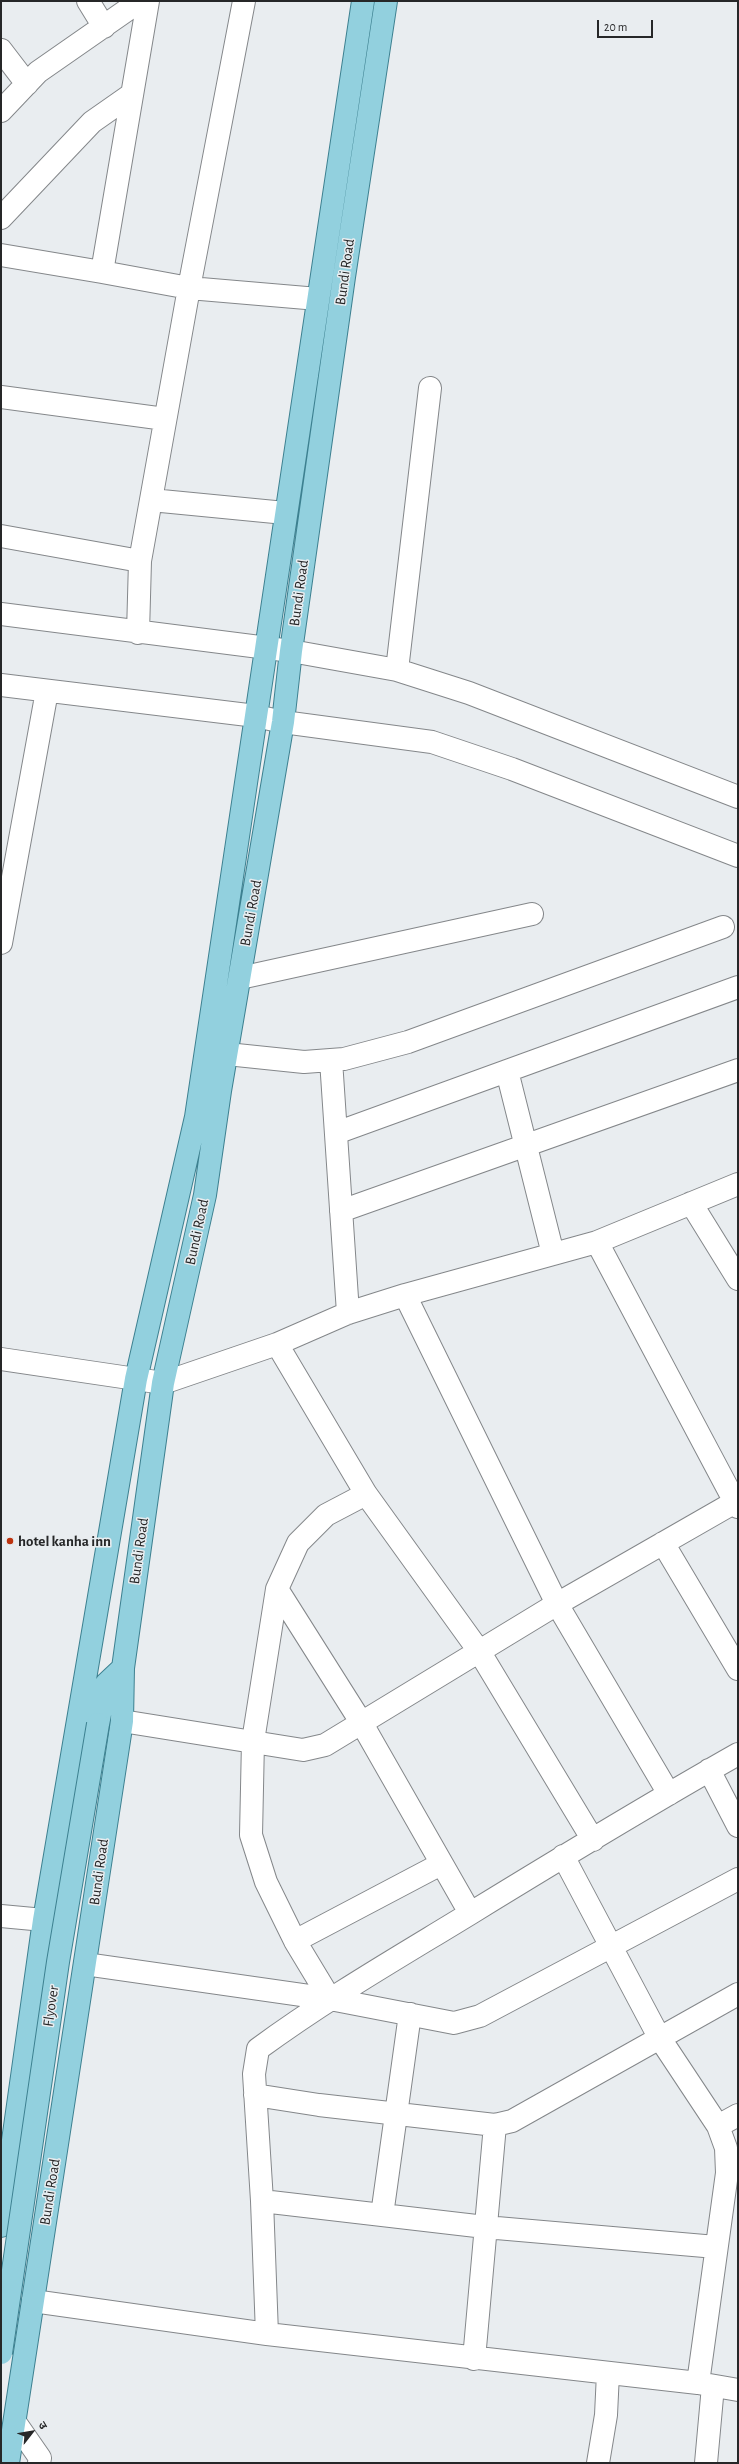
<!DOCTYPE html>
<meta charset="utf-8">
<style>
body{margin:0}
#map{position:relative;width:739px;height:2464px;overflow:hidden;background:#e9edf0;font-family:"Alegreya Sans","Noto Sans Devanagari",sans-serif}
canvas{display:block}
.frame{position:absolute;inset:0;border:2px solid #262728;pointer-events:none}
.north{position:absolute;left:12px;top:2412px;width:40px;height:40px;-webkit-text-stroke:3px #e9edf0;paint-order:stroke;rotate:59deg;font-size:11px;font-weight:700;line-height:16px;text-align:center;color:#262728}
.north::after{content:'';display:block;margin:auto;width:14px;height:18px;background:#262728;clip-path:polygon(50% 0,100% 100%,50% 72%,0 100%)}
.scale{position:absolute;left:597px;top:20px;width:56px;height:18px;box-sizing:border-box;border:2px solid #262728;border-top:0;padding-left:5px;font-size:12px;line-height:14px;white-space:nowrap;color:#262728;-webkit-text-stroke:3px #e9edf0;paint-order:stroke}
</style>
<div id="map">
<canvas width="739" height="2464"></canvas>
<div class="frame"></div>
<div class="north">उ</div>
<div class="scale">20 m</div>
</div>
<script>
const ctx = document.querySelector('canvas').getContext('2d');
ctx.lineJoin = 'round';
function stroke(path, color, width, dash) {
  ctx.strokeStyle = color;
  ctx.lineWidth = width;
  ctx.lineCap = dash ? 'butt' : 'round';
  ctx.setLineDash(dash || []);
  ctx.stroke(path);
}
function label(font, color, halo, rows, align = 'center') {
  ctx.font = font + ' "Alegreya Sans",sans-serif';
  ctx.lineWidth = 3;
  ctx.setLineDash([]);
  ctx.textBaseline = 'middle';
  ctx.strokeStyle = halo;
  ctx.fillStyle = color;
  for (const [text, x, y, turn = 0] of rows) {
    ctx.save();
    ctx.translate(x, y);
    ctx.rotate((+turn || 0) * Math.PI / 180);
    ctx.textAlign = isNaN(turn) ? turn : align;
    if (halo) ctx.strokeText(text, 0, 0);
    ctx.fillText(text, 0, 0);
    ctx.restore();
  }
}
const minor = new Path2D(`
 M 88,1 L 104,27
 M 148,1 L 102,272 L 189,288 L 318,299
 M 1,50 L 27,84
 M 1,111 L 38,72 L 140,1
 M 1,218 L 92,122 L 132,94
 M 1,255 L 102,272
 M 1,397 L 165,419
 M 151,500 L 285,513
 M 1,536 L 140,561
 M 1,614 L 291,651 L 397,670 L 469,693 L 738,797
 M 138,633 L 140,561 L 189,288 L 244,1
 M 397,670 L 430,388
 M 1,685 L 256,716 L 283,722 L 432,742 L 512,769 L 738,856
 M 1,943 L 47,691
 M 240,978 L 532,914
 M 227,1054 L 304,1062 L 344,1059 L 408,1042 L 723,927
 M 331,1060 L 348,1313
 M 507,1071 L 553,1254
 M 336,1133 L 738,987
 M 691,1203 L 738,1279
 M 341,1211 L 738,1070
 M 597,1242 L 738,1184
 M 405,1295 L 557,1604 L 669,1794
 M 277,1344 L 366,1494 L 479,1651 L 593,1840
 M 1,1359 L 163,1383 L 277,1344 L 348,1313 L 405,1295 L 597,1242 L 735,1502
 M 663,1543 L 738,1669
 M 277,1589 L 361,1722 L 470,1913
 M 122,1721 L 303,1750 L 325,1745 L 557,1604 L 735,1502 L 738,1507
 M 709,1770 L 738,1826
 M 563,1856 L 659,2037 L 718,2126 L 726,2148 L 727,2173 L 698,2383
 M 1,1916 L 44,1920
 M 295,1941 L 441,1864
 M 85,1964 L 330,1999 L 454,2023 L 480,2016 L 738,1879
 M 330,1999 L 295,1941 L 266,1882 L 251,1835 L 253,1741 L 277,1589 L 298,1543 L 326,1515 L 366,1494
 M 255,2095 L 319,2105 L 495,2125 L 512,2121 L 738,1994
 M 718,2126 L 738,2115
 M 262,2201 L 485,2227 L 716,2247
 M 382,2215 L 410,2014
 M 33,2301 L 267,2334 L 698,2383 L 738,2390
 M 267,2334 L 262,2201 L 254,2074 L 258,2049 C 326,1999 399,1957 471,1913 C 559,1859 648,1805 738,1754
 M 474,2359 L 495,2125
 M 15,2422 L 40,2458 L 39,2463
 M 598,2463 L 606,2415 L 608,2373
 M 706,2463 L 713,2386`);
const major = new Path2D(`
 M 98,1724 L 106,1684 L 123,1668
 M 1,2226 L 44,1920 L 136,1379 L 196,1117 L 363,1
 M 8,2463 L 122,1721 L 123,1668 L 163,1383 L 205,1195 L 220,1091 L 283,722 L 291,651 L 344,277 L 386,1`);
const majorBridge = new Path2D(`
 M 1,2353 L 58,1962 L 98,1724`);
const markers = [
 [10,1541,4,"#bd330e"]
];
const streetNames = [
 ["Bundi Road",345,272,-82],
 ["Bundi Road",299,593,-82],
 ["Bundi Road",251,913,-80],
 ["Bundi Road",197,1232,-78],
 ["Bundi Road",139,1551,-82],
 ["Bundi Road",99,1872,-82],
 ["Flyover",51,2006,-82],
 ["Bundi Road",50,2192,-81]
];
const poiNames = [
 ["hotel kanha inn",18,1541]
];
stroke(minor, '#84878a', 24);
stroke(major, '#3d8090', 24);
stroke(minor, '#fff', 22);
stroke(major, '#92d0de', 22);
stroke(majorBridge, '#3d8090', 24, []);
stroke(majorBridge, '#92d0de', 22);
for (const [x, y, r, color] of markers) {
  const dot = new Path2D();
  dot.arc(x, y, r, 0, 2 * Math.PI);
  ctx.fillStyle = color;
  ctx.fill(dot);
  stroke(dot, '#e9edf0', 1.5);
}
label('15px', '#262728', '#e9edf0', streetNames);
label('bold 15px', '#262728', '#e9edf0', poiNames, 'left');
</script>
